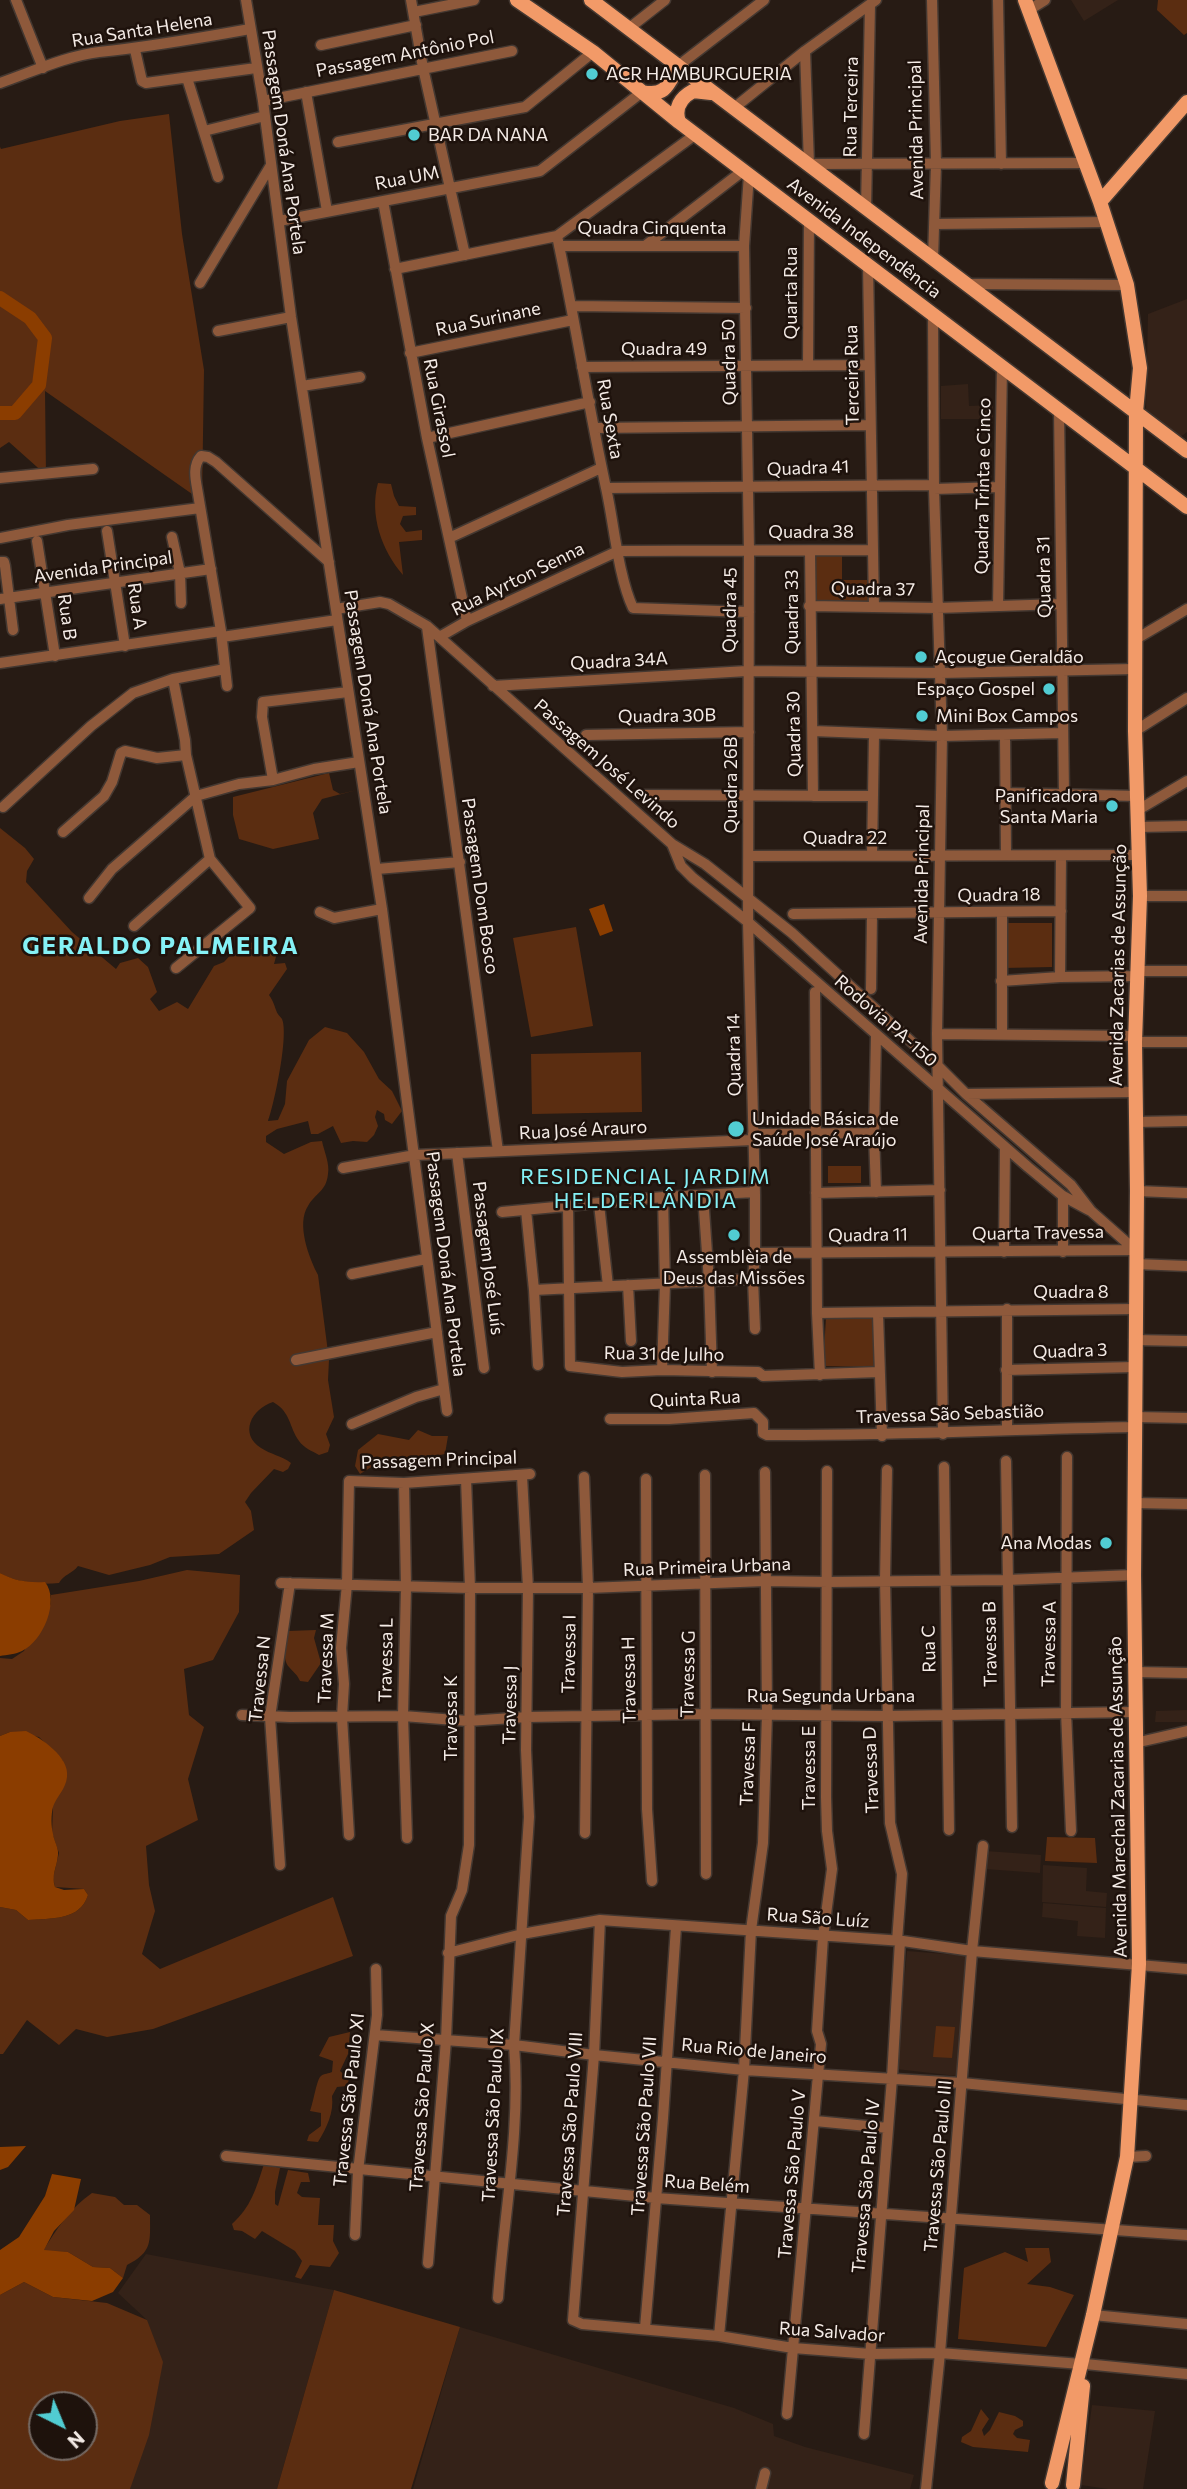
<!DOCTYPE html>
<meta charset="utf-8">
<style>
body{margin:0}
#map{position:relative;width:1187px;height:2489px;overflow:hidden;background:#271b14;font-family:Commissioner,sans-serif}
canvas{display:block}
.north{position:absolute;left:28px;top:2391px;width:70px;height:70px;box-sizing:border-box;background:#1e120c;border:2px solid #746963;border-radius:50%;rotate:137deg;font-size:19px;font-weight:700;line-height:28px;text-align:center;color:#f4ebe6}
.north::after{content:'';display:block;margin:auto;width:24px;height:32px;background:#51ccd2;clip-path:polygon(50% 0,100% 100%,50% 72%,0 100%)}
</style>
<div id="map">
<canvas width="1187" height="2489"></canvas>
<div class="north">N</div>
</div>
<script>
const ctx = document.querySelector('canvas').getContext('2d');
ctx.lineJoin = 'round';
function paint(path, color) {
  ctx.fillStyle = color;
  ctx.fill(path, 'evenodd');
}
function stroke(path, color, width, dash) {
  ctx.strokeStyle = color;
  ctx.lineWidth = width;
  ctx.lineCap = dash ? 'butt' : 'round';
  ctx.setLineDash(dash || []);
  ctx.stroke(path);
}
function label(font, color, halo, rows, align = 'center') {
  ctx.font = font + ' Commissioner,sans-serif';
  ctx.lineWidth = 5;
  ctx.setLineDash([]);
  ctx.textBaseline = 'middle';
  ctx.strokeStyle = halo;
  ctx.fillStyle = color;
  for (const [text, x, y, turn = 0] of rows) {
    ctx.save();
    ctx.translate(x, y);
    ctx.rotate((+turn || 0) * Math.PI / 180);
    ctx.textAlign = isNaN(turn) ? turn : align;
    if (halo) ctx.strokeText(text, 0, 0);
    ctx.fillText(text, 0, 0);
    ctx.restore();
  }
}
const built = new Path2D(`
 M 1071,0 L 1118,0 L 1084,21 Z
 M 1187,299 L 1187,432 L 1179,438 L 1146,410 L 1148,314 Z
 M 968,384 L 969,406 L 993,405 L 993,419 L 941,419 L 941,386 Z
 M 1187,1710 L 1187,1722 L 1155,1722 L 1156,1711 Z
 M 986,1851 L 1041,1855 L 1040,1873 L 985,1869 Z
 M 1043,1865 L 1087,1868 L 1086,1891 L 1107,1893 L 1106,1907 L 1042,1902 Z
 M 1043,1903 L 1106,1908 L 1105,1938 L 1077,1936 L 1078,1921 L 1042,1917 Z
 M 907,1951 L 970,1956 L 957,2076 L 896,2069 Z
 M 146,2254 L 334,2290 L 277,2489 L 130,2489 L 147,2320 L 118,2293 Z
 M 460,2327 L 734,2408 L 773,2424 L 774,2436 L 805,2447 L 914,2475 L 910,2489 L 413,2489 Z
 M 1092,2405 L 1155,2411 L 1143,2489 L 1108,2489 L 1081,2485 Z`);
const green = new Path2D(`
 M 1158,0 L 1187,0 L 1187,33 L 1184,35 L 1157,10 Z
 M 169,114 L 182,234 L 204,370 L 202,501 L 45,391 L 46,475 L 9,442 L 0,448 L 0,147 L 1,149 L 120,121 Z
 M 378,483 L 391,484 L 394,496 L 399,506 L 416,507 L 416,515 L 403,516 L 400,524 L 406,532 L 422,530 L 422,540 L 399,542 L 403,575 C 382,551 369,515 378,483 Z
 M 842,554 L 842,580 L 871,580 L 872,603 L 813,604 L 814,556 Z
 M 329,773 L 333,790 L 340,794 L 357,790 L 322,799 L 313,813 L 319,839 L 273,849 L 239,839 L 233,815 L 233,797 Z
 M 0,828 L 25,848 L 34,859 L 27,871 L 26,882 L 72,932 L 116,969 L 120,963 L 138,958 L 148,967 L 157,992 L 150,999 L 159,1011 L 177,1002 L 188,1009 L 214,966 L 224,962 L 237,948 L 270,936 L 277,953 L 274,964 L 285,963 L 287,969 L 269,995 C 273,1001 274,1004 276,1010 C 277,1014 280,1016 282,1019 C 289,1035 274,1105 268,1121 L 278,1120 L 285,1104 L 287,1081 L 309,1040 L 325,1027 L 347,1033 L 364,1052 L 379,1079 L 392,1091 L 402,1111 L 392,1124 L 385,1120 L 384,1114 L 377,1110 L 375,1117 L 378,1126 L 374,1135 L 367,1142 L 353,1141 L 341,1143 L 333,1126 L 318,1134 L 311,1134 L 308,1121 L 277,1129 L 266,1136 L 266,1142 L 284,1154 L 311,1142 L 322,1141 C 324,1151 330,1164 328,1174 C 326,1192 316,1192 308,1206 C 296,1224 309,1258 318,1275 L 329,1360 L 328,1380 L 334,1417 L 326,1434 L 330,1445 L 328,1452 L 319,1455 C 312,1451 304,1448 299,1441 C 289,1427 291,1412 273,1402 C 251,1409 239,1434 261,1448 C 270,1454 282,1456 291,1463 L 288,1469 L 283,1472 L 274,1469 L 251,1493 L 245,1502 L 251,1511 L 254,1530 L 219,1554 L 170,1557 L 150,1565 L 109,1575 L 78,1566 C 72,1574 64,1574 59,1583 C 39,1585 18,1583 0,1573 Z
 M 1002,923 L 1052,923 L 1052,967 L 1003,968 Z
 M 576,927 L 593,1026 L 531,1037 L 513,938 Z
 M 641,1052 L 642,1112 L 532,1114 L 531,1054 Z
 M 828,1166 L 861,1166 L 861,1183 L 828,1183 Z
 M 875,1317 L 874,1367 L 823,1366 L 826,1318 Z
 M 418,1430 L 432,1436 L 448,1436 L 445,1454 L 408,1461 L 383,1460 L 360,1474 L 355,1466 L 358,1450 L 378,1434 L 409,1440 Z
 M 187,1570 L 240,1575 L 239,1612 L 213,1660 L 184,1669 L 189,1715 L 204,1727 L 188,1779 L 198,1820 L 146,1846 L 149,1885 L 155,1911 L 142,1954 L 160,1969 L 333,1897 L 353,1956 L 153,2029 L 107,2037 L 76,2029 L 59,2045 L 27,2020 L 3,2054 L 0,2054 L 0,1907 L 16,1910 L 28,1920 C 51,1918 80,1921 88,1895 L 84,1889 L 55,1887 L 53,1878 L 59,1853 L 52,1833 L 53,1806 L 63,1761 L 39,1737 L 10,1732 L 0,1736 L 0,1658 L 12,1659 L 24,1651 L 51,1604 L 51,1595 L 139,1581 Z
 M 316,1630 L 314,1638 L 321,1663 L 308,1682 L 300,1681 C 297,1674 294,1673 289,1667 C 281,1658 287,1642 288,1631 Z
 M 1047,1837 L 1095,1838 L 1097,1863 L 1045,1861 Z
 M 936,2026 L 955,2027 L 952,2058 L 933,2057 Z
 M 350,2032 L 348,2054 L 340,2071 L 349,2079 L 347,2086 L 337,2087 L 332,2096 C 334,2113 327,2127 318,2142 L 307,2141 L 309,2135 L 321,2126 L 321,2113 L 310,2111 C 313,2104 317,2078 321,2076 C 324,2073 329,2074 332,2072 L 333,2061 L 319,2056 L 329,2037 Z
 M 264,2164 L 280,2168 L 275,2192 L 275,2204 L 278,2206 L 288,2170 L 308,2173 L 310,2182 L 301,2182 L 297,2193 L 302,2197 L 320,2198 L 318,2225 L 334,2225 L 333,2241 L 339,2253 L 330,2267 L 310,2265 L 301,2279 L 295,2277 L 302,2261 L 295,2251 L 262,2231 L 255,2239 L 242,2231 L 234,2230 L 232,2224 C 251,2207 256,2189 264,2164 Z
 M 92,2193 L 115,2197 L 124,2205 L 137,2205 L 150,2215 C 150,2241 153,2252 127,2265 L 123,2278 L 110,2268 L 93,2267 L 68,2252 L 43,2251 C 56,2230 71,2207 92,2193 Z
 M 1025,2248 L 1049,2248 L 1051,2262 L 1027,2284 L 1050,2287 L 1074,2295 L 1046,2347 L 958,2339 L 964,2268 L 1005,2252 L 1028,2262 Z
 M 24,2282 L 53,2297 L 107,2303 L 147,2320 L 163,2362 L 149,2435 L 130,2489 L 0,2489 L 0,2295 ZM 42,2405 L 84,2405 L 84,2447 L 42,2447 Z
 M 334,2290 L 460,2327 L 411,2489 L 277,2489 Z
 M 981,2409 L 989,2419 L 982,2430 L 984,2436 L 990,2430 L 999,2412 L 1015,2416 L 1023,2421 L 1023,2426 L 1015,2430 L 1013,2434 L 1017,2438 L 1030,2440 L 1028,2452 L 973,2447 L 961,2442 L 962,2437 L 971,2431 Z`);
const water = new Path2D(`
 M 604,904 L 613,931 L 600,936 L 589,909 Z
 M 0,1573 C 15,1581 29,1583 45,1582 C 60,1601 43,1641 22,1651 C 16,1654 7,1655 0,1656 Z
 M 26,1731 C 41,1738 70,1757 67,1777 C 66,1789 56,1797 53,1807 C 51,1814 51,1827 53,1834 C 54,1841 59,1848 58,1855 C 57,1867 51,1875 55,1887 L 64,1890 L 84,1889 L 88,1895 C 80,1921 51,1918 28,1920 L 16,1910 L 0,1907 L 0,1736 L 10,1732 Z
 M 26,2146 L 8,2167 L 0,2170 L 0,2147 Z
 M 52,2174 L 81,2179 L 74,2210 L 54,2231 L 44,2250 L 68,2252 L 93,2267 L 110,2268 L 123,2278 L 113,2292 L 92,2301 L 53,2297 L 24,2282 L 0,2295 L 0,2250 L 19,2237 L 45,2196 Z`);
const river = new Path2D(`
 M 0,298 L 30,318 L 45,338 L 39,385 L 15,413 L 0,413`);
const minor = new Path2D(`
 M 16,0 L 43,68
 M 246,0 L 263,101 L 291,317 L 382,909 L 447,1411
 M 411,0 L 423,68 L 465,255
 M 932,0 L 936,164 L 933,259
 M 998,0 L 1001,164
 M 1029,10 L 1045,0
 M 414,12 L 474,0
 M 628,29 L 665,0
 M 321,45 L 416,25
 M 135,50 L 142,81 L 146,83 L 256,68
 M 805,51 L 809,164 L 1086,163
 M 678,66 L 764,0
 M 187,78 L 218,177
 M 0,83 C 32,72 66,56 99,52 C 149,47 200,38 250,29
 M 306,92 L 327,211
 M 263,101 L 512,51
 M 734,108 L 805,51 L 876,0
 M 204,131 L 265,116
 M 338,142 L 525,107 L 593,52
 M 749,174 L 744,246 L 749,550 L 748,922 L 755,1195 L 755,1253 L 753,1279 L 755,1329
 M 383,201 L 427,438 L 467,621
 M 866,209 L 870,5
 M 279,221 L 540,171 L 642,92
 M 935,224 L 1107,222
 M 557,236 C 575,320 588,405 606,488 C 614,523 618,576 633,608 L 749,612
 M 559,246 L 744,246
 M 645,246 L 744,170
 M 868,266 L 874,607
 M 395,269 L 557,236 L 696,134
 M 200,283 L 271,165
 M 966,284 L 1127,285
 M 572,306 L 746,308
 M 933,315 L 934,489 L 942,736 L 937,1034 L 943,1434
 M 218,331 L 291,317
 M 410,353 L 573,320
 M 808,365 L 809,220
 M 582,367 L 869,365
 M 302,386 L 360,377
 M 1059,411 L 1064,793
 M 595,428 L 870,425
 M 427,438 L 590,402
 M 0,478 L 93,469
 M 606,488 L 934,485
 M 934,489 L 1000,487
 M 107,531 L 125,646
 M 172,537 L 180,573 L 181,603
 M 0,538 L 68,525 L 200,508
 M 449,538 L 601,468
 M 37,541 L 55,656
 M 810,551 L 813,796
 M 0,562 L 4,562 L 5,566 L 13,630
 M 0,599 L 211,569
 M 809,606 L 937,608 L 1061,604
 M 998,606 L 1002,367
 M 336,609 L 380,602 L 389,604 L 427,626 L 672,844 L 705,864 L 792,933 L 939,1067 L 966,1094 L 1071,1185 L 1091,1211 L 1134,1249
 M 427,627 L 498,1151
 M 434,634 L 441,636 L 467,621 L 618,551 L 873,550
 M 222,637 L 337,620
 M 1136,639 L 1187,609
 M 0,663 L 221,631
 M 173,679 L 185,740 L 186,755 L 210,859 L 250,908 L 176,968
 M 227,686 L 221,631 L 197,488 C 195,477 193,465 201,456 L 208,457 L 216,462 L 329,562
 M 493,686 L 747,671 L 940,673 L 1135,669
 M 813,731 L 942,736 L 1062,733
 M 1135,731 L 1187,698
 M 586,735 L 749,732
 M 1005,736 L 1006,855
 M 273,780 L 262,717 L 263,702 L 348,692
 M 1005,793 L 1138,796
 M 641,795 L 871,796
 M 3,807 L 91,726 L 133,693 L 173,679 L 225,669
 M 1138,810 L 1187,781
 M 1138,827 L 1187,826
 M 63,832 L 104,796 L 112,782 L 121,753 L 125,751 L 157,758 L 186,755
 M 672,844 L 681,866 L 693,878 L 748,922 L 1028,1167 L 1063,1196 L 1089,1210
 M 872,855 L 874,735
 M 749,856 L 1139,855
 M 377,869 L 460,862
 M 1140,896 L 1187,896
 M 89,898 L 112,869 L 196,796 L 239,784 L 273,780 L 314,769 L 359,762
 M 320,912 L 334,918 L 382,909
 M 793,914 L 1061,911
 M 134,926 L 210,859
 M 1138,971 L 1187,971
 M 1060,977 L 1061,856
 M 1001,981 L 1060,977 L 1138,976
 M 871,989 L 872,914
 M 815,992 L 817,1313 L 820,1375
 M 1002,1033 L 1002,912
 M 937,1034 L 1135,1036
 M 1135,1042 L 1187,1042
 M 966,1094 L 1135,1092
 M 1135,1122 L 1187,1121
 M 753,1134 L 874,1133
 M 457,1153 L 484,1368
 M 343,1168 L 415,1155 L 753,1140
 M 1137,1191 L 1187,1193
 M 876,1192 L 874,1133 L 876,1036
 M 816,1193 L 940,1190
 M 703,1195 L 709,1282 L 712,1372
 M 1063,1196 L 1063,1252
 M 599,1204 L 608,1286
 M 568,1207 L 570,1366 L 622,1372 L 662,1370 L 758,1372 L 763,1376 L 879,1372
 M 526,1210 L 534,1290 L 538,1365
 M 502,1212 L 663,1197 L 755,1192
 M 1004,1252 L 1005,1147
 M 755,1253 L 1135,1250
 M 1135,1264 L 1187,1266
 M 352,1274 L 426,1259
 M 628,1285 L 631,1341
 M 534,1290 L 753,1279
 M 817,1313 L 1135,1309
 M 878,1314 L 882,1436
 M 1134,1340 L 1187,1341
 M 296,1360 L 437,1332
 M 662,1370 L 665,1284 L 663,1197
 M 1006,1370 L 1135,1367
 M 1134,1417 L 1187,1418
 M 610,1419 L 669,1419 L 754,1413 L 763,1422 L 763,1433 L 767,1435 C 889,1436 1012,1429 1134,1427
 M 352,1424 L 416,1397 L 444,1389
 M 1007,1429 L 1007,1309
 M 1067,1457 L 1066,1712 L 1071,1831
 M 1006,1461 L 1012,1827
 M 944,1467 L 949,1830
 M 887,1470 L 885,1580 L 890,1823 L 902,1874 L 897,1941
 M 705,1475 L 706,1874
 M 584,1477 L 588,1588 L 585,1833
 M 646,1479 L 647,1809 L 652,1881
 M 404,1483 L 406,1587 L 403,1716 L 407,1838
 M 1134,1503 L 1187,1504
 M 281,1583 L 470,1588 L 588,1588 L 765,1581 L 828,1582 L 1006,1580 L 1134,1575
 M 1135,1672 L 1187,1673
 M 242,1715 L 290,1717 L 403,1716 L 468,1721 L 527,1717 L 704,1714 L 886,1716 L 1135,1712
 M 1135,1743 L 1187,1731
 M 349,1835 L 342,1717 L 344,1684 L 341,1648 L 347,1584 L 349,1481 L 404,1483 L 530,1474
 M 280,1865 L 270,1717 L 290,1583
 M 600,1920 L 594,2055 L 573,2320 L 582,2324 L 719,2336 L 793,2348 L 871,2354 L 940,2353 L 1081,2364
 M 448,1953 L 522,1934 L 600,1920 L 903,1941 L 972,1951 L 1187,1969
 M 375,2035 L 514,2045 L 594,2055 L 744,2070 L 962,2083 L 1187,2105
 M 815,2121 L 888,2128
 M 226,2156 L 656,2198 L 1187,2235
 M 1127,2157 L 1146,2156
 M 355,2235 L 358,2171 L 377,2015 L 376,1969
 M 428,2263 L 446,2040 L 451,1916 L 462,1890 L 469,1845 L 470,1588 L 466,1479
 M 498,2298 C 504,2215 521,2128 514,2045 L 529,1817 L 526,1750 L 528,1588 L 522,1476
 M 1093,2315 L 1187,2324
 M 645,2328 L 663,2118 L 676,1927
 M 719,2336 L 744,2070 L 751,1930 L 763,1843 L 767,1714 L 765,1472
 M 1085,2364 L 1187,2374
 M 787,2414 L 818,2075 L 821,2044 L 817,2031 L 823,1937 L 832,1869 L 827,1831 L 826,1797 L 827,1471
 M 864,2434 L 892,2078 L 900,1941
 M 761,2489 L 765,2473
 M 926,2489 L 940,2353 L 972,1951 L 983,1846`);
const major = new Path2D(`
 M 517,0 L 593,52 L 679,122 L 1187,507
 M 591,0 L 1187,451
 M 1025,0 L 1100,202 L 1127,285 L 1140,368 L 1136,412 L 1135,731 L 1140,896 L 1135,1042 L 1137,1191 L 1134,1575 L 1139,1964 L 1127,2157 L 1093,2315 L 1052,2483
 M 642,92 C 666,97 668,85 678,66
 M 679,122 C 674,108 680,98 693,91 L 711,93
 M 1100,202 L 1187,102
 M 1073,2485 L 1083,2386`);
const markers = [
 [592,74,7,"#51ccd2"],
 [414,135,7,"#51ccd2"],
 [921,657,7,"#51ccd2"],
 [1049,689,7,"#51ccd2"],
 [922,716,7,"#51ccd2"],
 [1112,806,7,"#51ccd2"],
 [736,1129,9,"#51ccd2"],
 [734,1235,7,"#51ccd2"],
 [1106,1543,7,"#51ccd2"]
];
const streetNames = [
 ["Rua Santa Helena",142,30,-9],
 ["Passagem Antônio Pol",405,54,-11],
 ["Rua Terceira",851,107,-89],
 ["Avenida Principal",916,130,-91],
 ["Passagem Doná Ana Portela",284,142,82],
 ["Rua UM",407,178,-11],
 ["Quadra Cinquenta",652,228],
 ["Avenida Independência",864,238,37],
 ["Quarta Rua",791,293,-90],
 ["Rua Surinane",488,319,-12],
 ["Quadra 49",664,349],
 ["Quadra 50",729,362,-91],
 ["Terceira Rua",852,375,-91],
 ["Rua Girassol",439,408,79],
 ["Rua Sexta",610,419,80],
 ["Quadra 41",808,468,-2],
 ["Quadra Trinta e Cinco",983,486,-89],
 ["Quadra 38",811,532],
 ["Avenida Principal",103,567,-8],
 ["Quadra 31",1044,577,-91],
 ["Rua Ayrton Senna",518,579,-26],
 ["Quadra 37",873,589,1],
 ["Rua A",137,606,82],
 ["Quadra 45",730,610,-89],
 ["Quadra 33",792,612,-90],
 ["Rua B",67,617,82],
 ["Quadra 34A",619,661,-3],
 ["Passagem Doná Ana Portela",368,702,81],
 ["Quadra 30B",667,716,-1],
 ["Quadra 30",794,734,-91],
 ["Passagem José Levindo",607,764,41],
 ["Quadra 26B",731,785,-90],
 ["Quadra 22",845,838],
 ["Avenida Principal",922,874,-89],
 ["Passagem Dom Bosco",480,886,82],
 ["Quadra 18",999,895,-1],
 ["Avenida Zacarias de Assunção",1118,965,-89],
 ["Rodovia PA-150",886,1021,41],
 ["Quadra 14",734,1055,-91],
 ["Rua José Arauro",583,1130,-3],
 ["Quarta Travessa",1038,1233,-1],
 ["Quadra 11",868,1235,-1],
 ["Passagem José Luís",488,1258,83],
 ["Passagem Doná Ana Portela",446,1264,83],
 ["Quadra 8",1071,1292],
 ["Quadra 3",1070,1351,-2],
 ["Rua 31 de Julho",664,1354,1],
 ["Quinta Rua",695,1399,-3],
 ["Travessa São Sebastião",950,1414,-2],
 ["Passagem Principal",439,1460,-2],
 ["Rua Primeira Urbana",707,1567,-2],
 ["Travessa B",990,1644,-91],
 ["Travessa A",1049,1644,-89],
 ["Rua C",929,1649,-91],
 ["Travessa I",569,1654,-89],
 ["Travessa M",326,1658,-88],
 ["Travessa L",386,1660,-89],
 ["Travessa G",688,1674,-89],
 ["Travessa N",260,1679,-84],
 ["Travessa H",629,1680,-91],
 ["Rua Segunda Urbana",831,1696],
 ["Travessa J",510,1705,-89],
 ["Travessa K",451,1718,-90],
 ["Travessa F",748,1764,-88],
 ["Travessa E",809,1768,-90],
 ["Travessa D",871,1770,-92],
 ["Avenida Marechal Zacarias de Assunção",1118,1797,-91],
 ["Rua São Luíz",818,1918,4],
 ["Rua Rio de Janeiro",754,2051,5],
 ["Travessa São Paulo XI",349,2100,-84],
 ["Travessa São Paulo X",422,2107,-86],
 ["Travessa São Paulo IX",493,2115,-87],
 ["Travessa São Paulo VIII",570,2124,-86],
 ["Travessa São Paulo VII",644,2126,-86],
 ["Travessa São Paulo III",938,2166,-85],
 ["Travessa São Paulo V",792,2174,-85],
 ["Rua Belém",707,2184,4],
 ["Travessa São Paulo IV",866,2186,-85],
 ["Rua Salvador",832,2332,4]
];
const poiNames = [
 ["ACR HAMBURGUERIA",606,74],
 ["BAR DA NANA",428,135],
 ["Açougue Geraldão",935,657],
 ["Espaço Gospel",1035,689,"right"],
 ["Mini Box Campos",936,716],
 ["Panificadora",1098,796,"right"],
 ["Santa Maria",1098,817,"right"],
 ["Unidade Básica de",752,1119],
 ["Saúde José Araújo",752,1140],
 ["Assemblèia de",734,1257,"center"],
 ["Deus das Missões",734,1278,"center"],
 ["Ana Modas",1092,1543,"right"]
];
const quarterNames = [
 ["RESIDENCIAL JARDIM",646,1177],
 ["HELDERLÂNDIA",646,1201]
];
const districtNames = [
 ["GERALDO PALMEIRA",161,946]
];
paint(built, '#342218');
paint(green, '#5b2d11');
paint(water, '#8b3d00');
stroke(river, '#8b3d00', 14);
stroke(minor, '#443831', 13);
stroke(major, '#443831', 17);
stroke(minor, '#8e593b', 10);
stroke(major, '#f29a68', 14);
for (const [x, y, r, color] of markers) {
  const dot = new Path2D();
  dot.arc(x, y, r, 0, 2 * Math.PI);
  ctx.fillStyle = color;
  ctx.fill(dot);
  stroke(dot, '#1e120c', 2.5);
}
label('18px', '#f4ebe6', '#1e120c', streetNames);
label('18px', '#f4ebe6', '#1e120c', poiNames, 'left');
ctx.letterSpacing = '2px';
label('21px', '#85f1f6', '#1e120c', quarterNames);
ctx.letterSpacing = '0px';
ctx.letterSpacing = '2px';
label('bold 24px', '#85f1f6', '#1e120c', districtNames);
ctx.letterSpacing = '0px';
</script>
